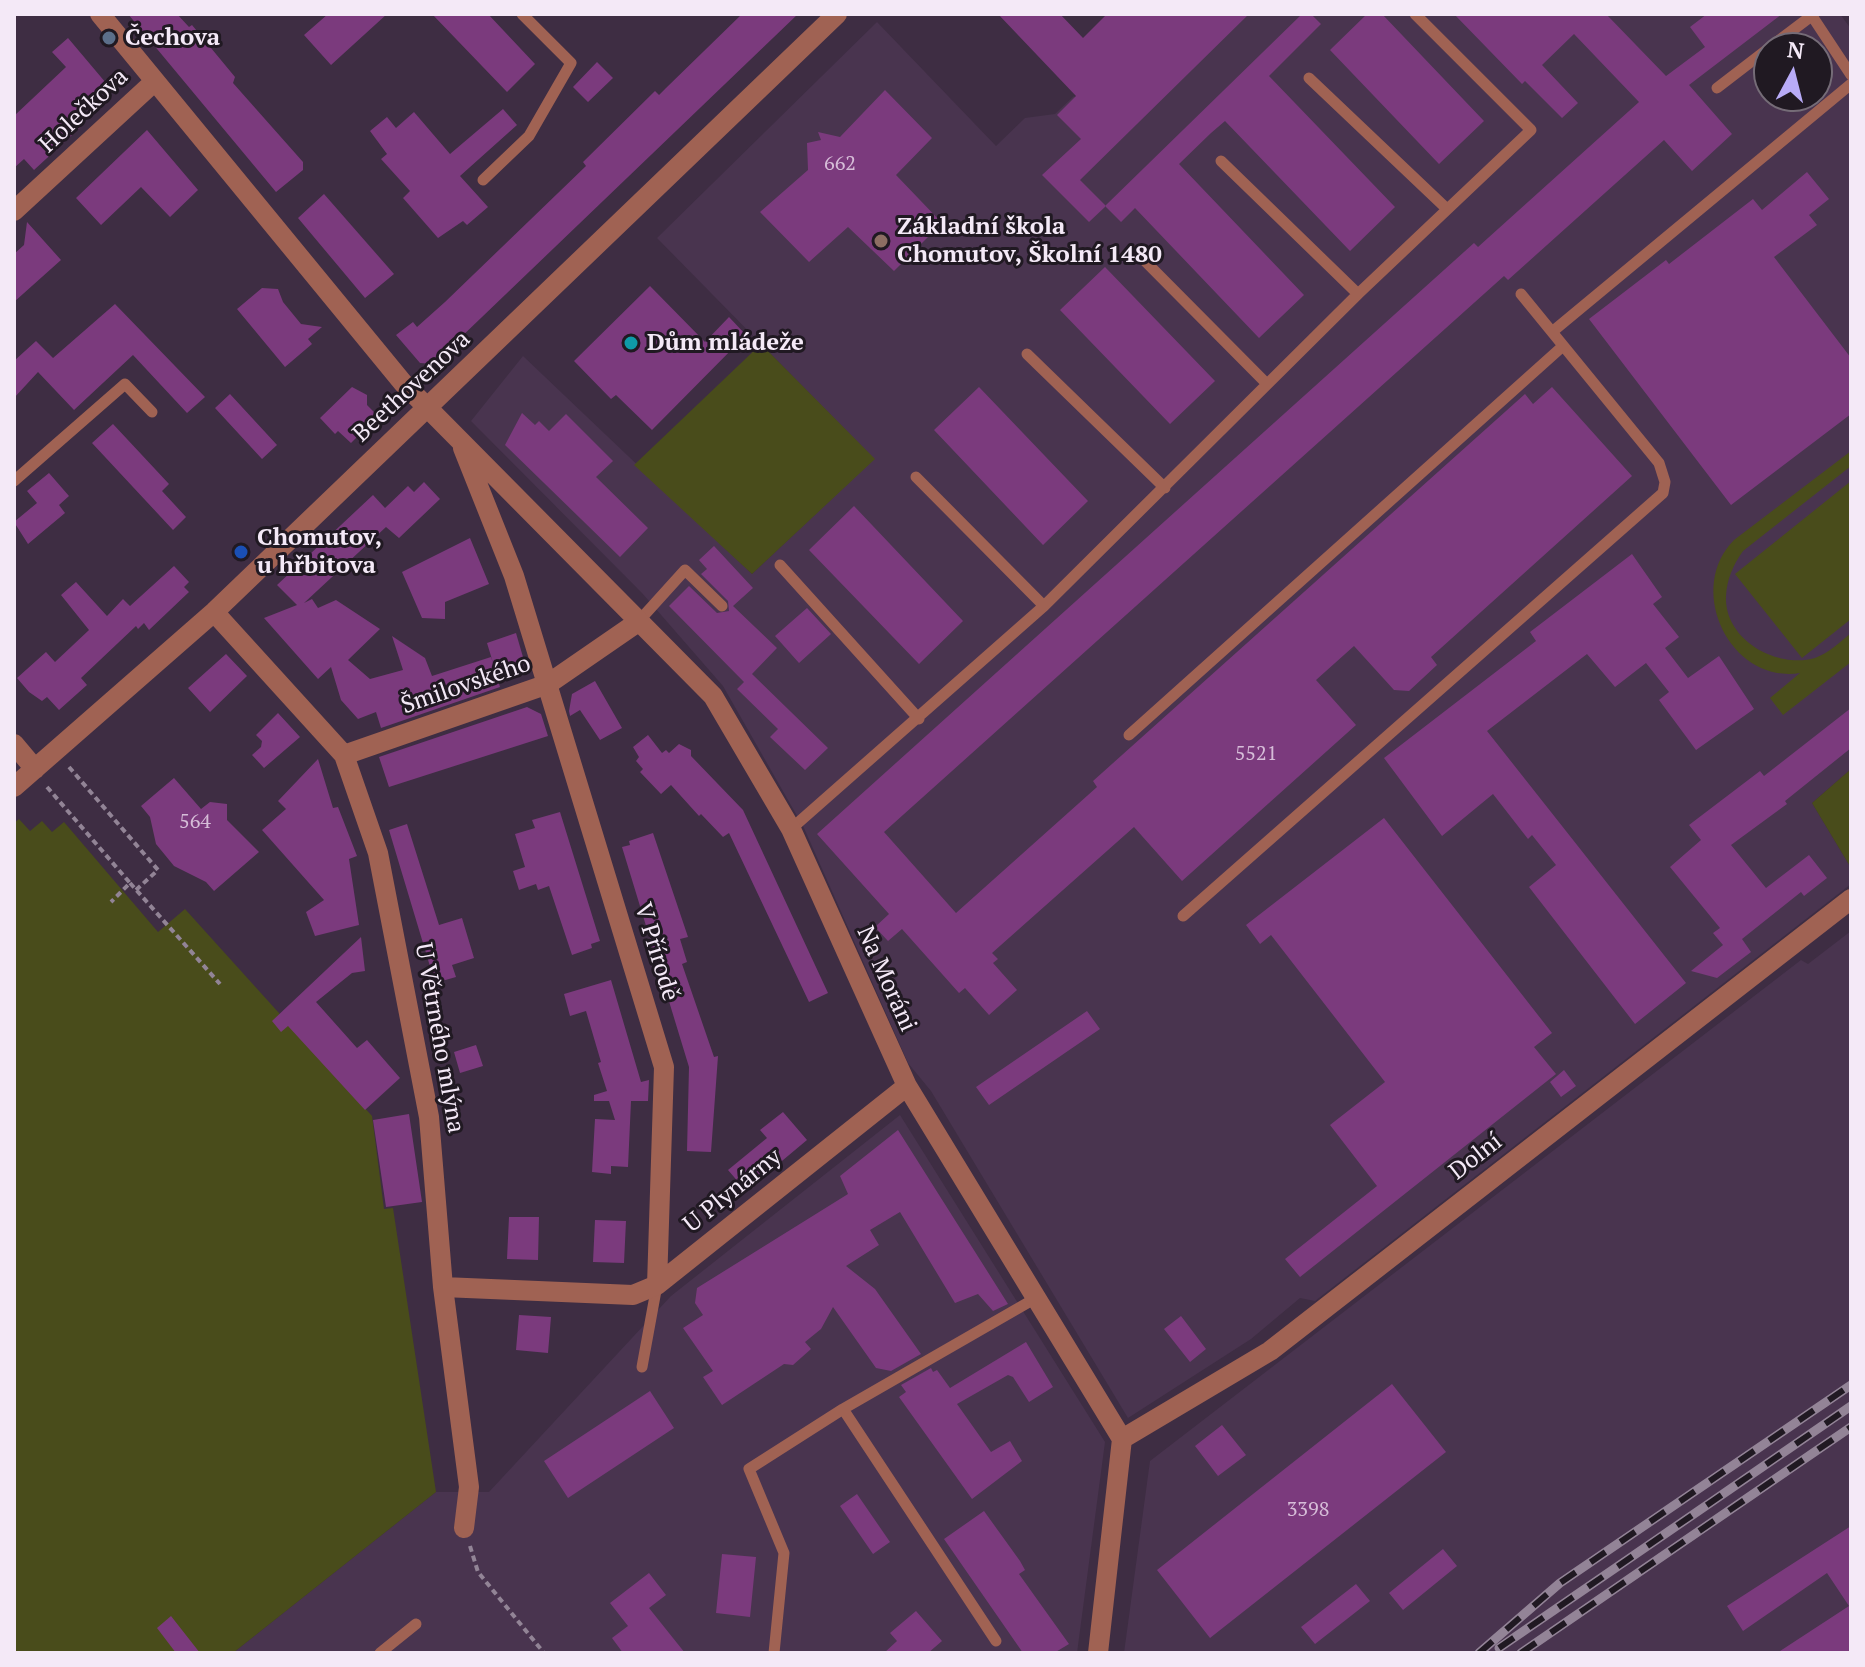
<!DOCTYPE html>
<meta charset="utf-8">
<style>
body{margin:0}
#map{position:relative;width:1865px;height:1667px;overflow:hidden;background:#3e2d43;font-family:"PT Serif",serif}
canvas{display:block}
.frame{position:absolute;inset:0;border:16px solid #f4e9f7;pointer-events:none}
.north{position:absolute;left:1753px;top:32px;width:80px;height:80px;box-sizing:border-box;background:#201922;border:2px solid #756c77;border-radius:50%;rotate:7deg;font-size:22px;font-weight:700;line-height:32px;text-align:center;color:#f4e9f7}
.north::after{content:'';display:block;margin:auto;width:28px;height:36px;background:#b8abf7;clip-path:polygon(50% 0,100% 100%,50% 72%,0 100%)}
</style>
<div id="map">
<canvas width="1865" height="1667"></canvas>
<div class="frame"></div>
<div class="north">N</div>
</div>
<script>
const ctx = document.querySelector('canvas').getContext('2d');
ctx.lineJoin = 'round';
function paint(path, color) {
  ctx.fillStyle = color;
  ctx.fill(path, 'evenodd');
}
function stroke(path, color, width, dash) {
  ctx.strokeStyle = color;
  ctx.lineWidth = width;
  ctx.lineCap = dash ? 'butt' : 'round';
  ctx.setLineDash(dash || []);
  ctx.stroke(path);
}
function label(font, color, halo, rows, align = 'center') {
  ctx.font = font + ' "PT Serif",serif';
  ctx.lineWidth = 6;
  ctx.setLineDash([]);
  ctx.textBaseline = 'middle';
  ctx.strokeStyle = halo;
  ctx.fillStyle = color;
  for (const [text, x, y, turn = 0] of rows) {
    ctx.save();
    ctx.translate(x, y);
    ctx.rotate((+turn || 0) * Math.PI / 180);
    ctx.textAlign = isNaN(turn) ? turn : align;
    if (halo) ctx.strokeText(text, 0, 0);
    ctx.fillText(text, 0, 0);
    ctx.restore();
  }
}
const built = new Path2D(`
 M 1214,14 L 1840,14 L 1851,29 L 1851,769 L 1812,803 L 1851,868 L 1851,884 L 1315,1301 L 1300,1298 L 1251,1339 L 1128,1418 L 931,1091 L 908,1063 L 804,828 L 723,686 L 642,593 L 471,421 L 523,356 L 752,574 L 874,459 L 657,238 L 877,22 L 996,146 L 1025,118 L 1055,114 L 1074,96 L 1101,123 ZM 1769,48 L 1817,48 L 1817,96 L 1769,96 Z
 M 1851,931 L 1851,1653 L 1124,1653 L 1150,1461 L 1801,960 L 1808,964 Z
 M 900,1115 L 1105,1442 L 1077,1653 L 233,1653 L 436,1492 L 489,1492 L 671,1296 Z`);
const green = new Path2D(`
 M 761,344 L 875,459 L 752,574 L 634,465 Z
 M 1851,451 L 1851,466 L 1743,551 C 1733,565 1727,579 1726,596 C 1724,640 1777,669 1815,658 C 1829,653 1840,642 1851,633 L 1851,662 L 1783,715 L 1770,698 L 1800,673 C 1730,684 1685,589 1734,540 Z
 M 1851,481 L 1851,619 L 1802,658 L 1735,574 Z
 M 1851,769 L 1851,868 L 1812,803 Z
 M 19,819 L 30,831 L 42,821 L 52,832 L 64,822 L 158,932 L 185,909 L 372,1116 L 384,1209 L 393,1208 L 436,1492 L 233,1653 L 14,1653 L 14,823 Z`);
const building = new Path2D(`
 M 128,14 L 177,14 L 189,27 L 192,25 L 235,77 L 233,83 L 303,162 L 303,170 L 276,192 Z
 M 328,14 L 387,14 L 331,65 L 304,35 Z
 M 432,14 L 488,14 L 535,64 L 507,92 Z
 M 742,14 L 798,14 L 433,364 L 420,363 L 396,335 L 413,322 L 417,327 L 445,302 L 586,166 L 583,162 L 655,91 L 659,95 L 666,88 Z
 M 998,14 L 1060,14 L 1083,38 L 1107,14 L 1249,14 L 1080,180 L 1106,206 L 1089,222 L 1042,175 L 1081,139 L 1057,115 L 1076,96 Z
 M 1302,14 L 1311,14 L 1321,24 L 1269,76 L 1395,207 L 1350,251 L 1225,121 L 1211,133 L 1179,164 L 1304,295 L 1259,338 L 1135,208 L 1121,222 L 1105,206 Z
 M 1367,14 L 1382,14 L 1484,121 L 1439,164 L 1330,50 Z
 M 1454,14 L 1606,14 L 1666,76 L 1705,47 L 1690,27 L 1707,14 L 1782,14 L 1689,85 L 1732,134 L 1692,171 L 1664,140 L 1508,280 L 1504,276 L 884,832 L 956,913 L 1097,787 L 1093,781 L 1525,394 L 1533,404 L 1552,387 L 1632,476 L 1431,657 L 1437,665 L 1409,691 L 1394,690 L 1354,646 L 1316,680 L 1356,725 L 1182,881 L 1134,827 L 992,953 L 998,959 L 993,963 L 1017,990 L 989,1015 L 965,988 L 959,993 L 902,929 L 888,941 L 875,927 L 889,914 L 817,834 L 1474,243 L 1478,247 L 1639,102 L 1574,34 L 1542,65 L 1578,103 L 1562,118 L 1525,81 L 1522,84 Z
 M 68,38 L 106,83 L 73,114 L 83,125 L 34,170 L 24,159 L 14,168 L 14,116 L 66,67 L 52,52 Z
 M 597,62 L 613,78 L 588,102 L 573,87 Z
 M 885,90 L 932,138 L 896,175 L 942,223 L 894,271 L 848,227 L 809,262 L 760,212 L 808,170 L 807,143 L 821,140 L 818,132 L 840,137 Z
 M 503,109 L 517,125 L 460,176 L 488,207 L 467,225 L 463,221 L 438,238 L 403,198 L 410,191 L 381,159 L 387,154 L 370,131 L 387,117 L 396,128 L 414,112 L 450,154 Z
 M 147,130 L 198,190 L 170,217 L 141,187 L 101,225 L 76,198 Z
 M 1807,172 L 1829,199 L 1809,215 L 1817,225 L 1774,257 L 1851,358 L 1851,414 L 1731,505 L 1589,319 L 1666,260 L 1669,264 L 1753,199 L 1762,210 Z
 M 324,194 L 394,274 L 365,298 L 298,218 Z
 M 27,222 L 61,260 L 14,302 L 14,254 L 24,245 Z
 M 1105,267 L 1215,381 L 1170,424 L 1060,310 Z
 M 650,286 L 705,342 L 729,317 L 746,335 L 652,430 L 616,395 L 611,399 L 574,361 Z
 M 262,288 L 278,289 L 283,302 L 301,324 L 322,327 L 308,339 L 312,344 L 285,367 L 237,309 Z
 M 115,304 L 205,397 L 187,413 L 133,355 L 74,410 L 38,372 L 14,398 L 14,361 L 36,341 L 53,358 Z
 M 352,387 L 367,395 L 367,405 L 378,416 L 351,443 L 338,431 L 335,434 L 320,418 Z
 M 979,387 L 1088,501 L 1043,545 L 934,430 Z
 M 230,394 L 277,445 L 262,459 L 215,408 Z
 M 522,413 L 535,425 L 539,421 L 549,431 L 566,414 L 613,461 L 596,477 L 648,528 L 620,557 L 505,445 Z
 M 113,424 L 169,484 L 162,491 L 186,517 L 173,530 L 92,443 Z
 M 49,473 L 69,496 L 59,505 L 65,513 L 28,544 L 14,522 L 37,503 L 27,491 Z
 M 424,482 L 440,499 L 399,538 L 386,527 L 304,603 L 312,599 L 318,608 L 336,600 L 380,629 L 348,660 L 370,679 L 403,670 L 392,636 L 425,658 L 432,676 L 491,657 L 494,666 L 487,643 L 516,633 L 525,664 L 496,673 L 500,687 L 381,728 L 376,712 L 358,719 L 341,700 L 331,667 L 318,679 L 264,618 L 297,605 L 277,585 L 373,495 L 385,508 L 408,486 L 414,492 Z
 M 854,506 L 963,621 L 919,664 L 809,550 Z
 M 470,538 L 489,584 L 445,602 L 445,619 L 422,618 L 402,572 Z
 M 714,546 L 753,588 L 733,606 L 777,648 L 752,674 L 828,748 L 805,770 L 770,737 L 778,729 L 737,689 L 744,682 L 669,606 L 689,586 L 717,613 L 729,611 L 728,601 L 701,574 L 707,569 L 699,560 Z
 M 1632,554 L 1662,597 L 1653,604 L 1679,637 L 1665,648 L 1688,678 L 1719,656 L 1754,709 L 1696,750 L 1659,700 L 1669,692 L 1646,663 L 1615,687 L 1587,654 L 1487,731 L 1686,983 L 1635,1024 L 1529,887 L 1556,865 L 1532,835 L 1528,839 L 1493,794 L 1442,836 L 1384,758 L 1536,641 L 1530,632 Z
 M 174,566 L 189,582 L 184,587 L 189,592 L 149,630 L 144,623 L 138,629 L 136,626 L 81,678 L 87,685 L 59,710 L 47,697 L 42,701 L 29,692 L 17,678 L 46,652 L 55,662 L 89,630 L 61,595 L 76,582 L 107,616 L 123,599 L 130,606 Z
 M 807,608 L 831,634 L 799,663 L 775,636 Z
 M 226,654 L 247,676 L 210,712 L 188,688 Z
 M 595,681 L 622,728 L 600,740 L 580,710 L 570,716 L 569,711 L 572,694 Z
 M 527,707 L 541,714 L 548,736 L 389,787 L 379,757 Z
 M 1851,708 L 1851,748 L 1785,801 L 1787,804 L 1731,845 L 1766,888 L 1809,855 L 1827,878 L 1804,896 L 1801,892 L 1742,939 L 1751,952 L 1717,978 L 1691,971 L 1723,945 L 1713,933 L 1720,928 L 1670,867 L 1701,840 L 1689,825 L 1760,771 L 1764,776 Z
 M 278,713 L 300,737 L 264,768 L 252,755 L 261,747 L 262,741 L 256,735 Z
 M 648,735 L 662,753 L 666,750 L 669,753 L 679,744 L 691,750 L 691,756 L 743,810 L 828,993 L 809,1002 L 729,833 L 723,837 L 701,814 L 699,816 L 671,785 L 661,794 L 640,772 L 643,769 L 636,761 L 639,757 L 633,747 Z
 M 318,759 L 333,808 L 338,807 L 357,856 L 349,859 L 359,925 L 315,936 L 306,912 L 324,900 L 262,830 L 286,809 L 278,801 Z
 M 174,778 L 201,809 L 210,802 L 227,804 L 227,820 L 259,852 L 214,891 L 206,882 L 174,866 L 156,844 L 150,817 L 141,806 Z
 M 560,812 L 600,941 L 591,944 L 592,948 L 572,955 L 549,886 L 538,890 L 536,884 L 519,890 L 513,871 L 525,867 L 515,834 L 535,828 L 532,820 Z
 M 1384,818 L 1552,1033 L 1534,1047 L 1556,1074 L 1300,1277 L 1285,1259 L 1377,1186 L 1330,1125 L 1385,1082 L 1271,935 L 1260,944 L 1246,925 Z
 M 407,824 L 439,925 L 462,918 L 474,958 L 452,965 L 456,977 L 435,983 L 389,830 Z
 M 653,833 L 688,937 L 680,939 L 687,962 L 682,964 L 714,1057 L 718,1056 L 711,1152 L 687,1151 L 689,1067 L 622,847 L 630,845 L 629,841 Z
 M 361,937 L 365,971 L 352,973 L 316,1002 L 357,1048 L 367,1040 L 400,1078 L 365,1110 L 288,1026 L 281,1032 L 272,1021 Z
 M 611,980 L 641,1082 L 649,1080 L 648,1101 L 631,1101 L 628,1167 L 611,1166 L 611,1174 L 592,1172 L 595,1119 L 615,1120 L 609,1101 L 594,1101 L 594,1095 L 607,1091 L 598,1063 L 601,1062 L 586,1011 L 570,1016 L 564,994 Z
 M 1087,1011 L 1100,1029 L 989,1105 L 976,1087 Z
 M 476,1045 L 483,1066 L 460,1073 L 454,1052 Z
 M 1564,1070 L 1576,1086 L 1561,1097 L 1550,1082 Z
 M 783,1112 L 807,1140 L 746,1191 L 728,1170 L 767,1138 L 760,1130 Z
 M 409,1114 L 422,1202 L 386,1207 L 373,1120 Z
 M 898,1130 L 1008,1304 L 993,1311 L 978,1294 L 955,1303 L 900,1212 L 870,1230 L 879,1245 L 846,1266 L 875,1289 L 921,1354 L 891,1371 L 876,1368 L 833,1307 L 821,1329 L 805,1342 L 811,1349 L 793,1365 L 784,1364 L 722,1405 L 703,1377 L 713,1371 L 683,1328 L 703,1315 L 695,1303 L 697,1288 L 848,1194 L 840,1176 Z
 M 509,1217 L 539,1217 L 538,1260 L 507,1259 Z
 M 595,1220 L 626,1221 L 624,1263 L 593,1262 Z
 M 519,1315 L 551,1317 L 548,1353 L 516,1350 Z
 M 1181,1316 L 1206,1349 L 1190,1362 L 1164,1329 Z
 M 1026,1342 L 1053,1387 L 1029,1402 L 1013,1377 L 1008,1375 L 957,1404 L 991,1452 L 1010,1441 L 1022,1461 L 972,1499 L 899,1397 L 906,1392 L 901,1385 L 931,1368 L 933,1372 L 937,1370 L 950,1388 Z
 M 1392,1384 L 1446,1452 L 1210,1638 L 1157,1570 Z
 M 650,1391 L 674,1428 L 568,1498 L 544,1461 Z
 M 1222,1425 L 1246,1455 L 1218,1476 L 1195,1446 Z
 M 857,1494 L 890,1542 L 873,1554 L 840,1506 Z
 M 984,1511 L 1020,1561 L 1025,1570 L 1019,1574 L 1069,1644 L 1054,1653 L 1023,1653 L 944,1539 Z
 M 1851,1526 L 1851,1653 L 1777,1653 L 1849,1606 L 1827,1573 L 1743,1631 L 1727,1606 Z
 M 1443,1549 L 1457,1566 L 1403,1610 L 1389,1593 Z
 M 722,1554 L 756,1557 L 750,1617 L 716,1613 Z
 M 649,1573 L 666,1595 L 649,1608 L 685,1653 L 623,1653 L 612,1638 L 628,1626 L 610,1603 Z
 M 1356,1584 L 1370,1601 L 1315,1644 L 1301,1627 Z
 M 916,1611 L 942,1641 L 928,1653 L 884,1653 L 897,1641 L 890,1633 Z
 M 171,1616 L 200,1653 L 176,1653 L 157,1628 Z`);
const path = new Path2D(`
 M 69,767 L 158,870 L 136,890
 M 47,787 L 130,883 L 111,902
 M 130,883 L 220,984
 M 470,1546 L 478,1572 L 544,1653`);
const lane = new Path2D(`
 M 1812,16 L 1851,75
 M 1769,48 L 1814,14
 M 1309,78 L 1447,209
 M 1717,88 L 1769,48
 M 1221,161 L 1358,294
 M 483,180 L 529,136 L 571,63 L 522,14
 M 1135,251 L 1267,384
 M 1552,332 L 1851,84
 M 1027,354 L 1165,488
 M 916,477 L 1044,606
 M 14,481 L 125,384 L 152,412
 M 780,565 L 919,719
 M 638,622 L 685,570 L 722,606
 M 1129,735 L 1563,346
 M 791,829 L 1044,606 L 1358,294 L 1531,130 L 1415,14
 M 1183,916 L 1663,493 L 1665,482 L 1659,463 L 1521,294
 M 642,1367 L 657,1285
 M 996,1641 L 843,1409 L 1036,1298
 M 380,1653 L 416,1624
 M 774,1653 L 784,1553 L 749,1469 L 843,1409`);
const street = new Path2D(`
 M 100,14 L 403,383 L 713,696 L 791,829 L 907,1086 L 1122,1439 L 1098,1653
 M 14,211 L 154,82
 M 463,448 L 514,576 L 664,1067 L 657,1285
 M 214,612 L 344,755 L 378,853 L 429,1117 L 443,1287 L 469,1487 L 464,1528
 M 14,744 L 35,769
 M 344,755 L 548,684 L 638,622
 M 14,787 L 214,612 L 837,14
 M 443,1287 L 633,1295 L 657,1285 L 907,1086
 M 1122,1439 L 1270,1351 L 1851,899`);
const rail = new Path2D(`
 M 1499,1648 L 1851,1406
 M 1479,1653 L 1560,1583 L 1851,1385
 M 1521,1653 L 1851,1427`);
const markers = [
 [109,38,8,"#5c6f8a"],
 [881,241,8,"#8d6e63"],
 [631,343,8,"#0f9aa8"],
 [241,552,8,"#1a4fb4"]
];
const numberNames = [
 ["662",840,164],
 ["5521",1256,754],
 ["564",195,822],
 ["3398",1308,1510]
];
const poiNames = [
 ["Čechova",125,38],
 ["Základní škola",897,227],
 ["Chomutov, Školní 1480",897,255],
 ["Dům mládeže",647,343],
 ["Chomutov,",257,538],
 ["u hřbitova",257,566]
];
const streetNames = [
 ["Holečkova",84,111,-43],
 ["Beethovenova",412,387,-43],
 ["Šmilovského",466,685,-19],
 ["V Přírodě",656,952,73],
 ["Na Moráni",886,979,66],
 ["U Větrného mlýna",439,1038,80],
 ["Dolní",1476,1157,-38],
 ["U Plynárny",733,1191,-39]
];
paint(built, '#49344f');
paint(green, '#494c1b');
paint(building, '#7b3a7d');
stroke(path, '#928496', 4, [6, 4]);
stroke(lane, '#a06253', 11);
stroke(street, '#a06253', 20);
stroke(rail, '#938497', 9);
stroke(rail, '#201922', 6, [18]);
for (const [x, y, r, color] of markers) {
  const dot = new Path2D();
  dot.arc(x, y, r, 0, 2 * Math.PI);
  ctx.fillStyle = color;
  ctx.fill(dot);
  stroke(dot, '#201922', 3);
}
label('20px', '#d6bdd8', null, numberNames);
label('bold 24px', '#f4e9f7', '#201922', poiNames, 'left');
label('24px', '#f4e9f7', '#201922', streetNames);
</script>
